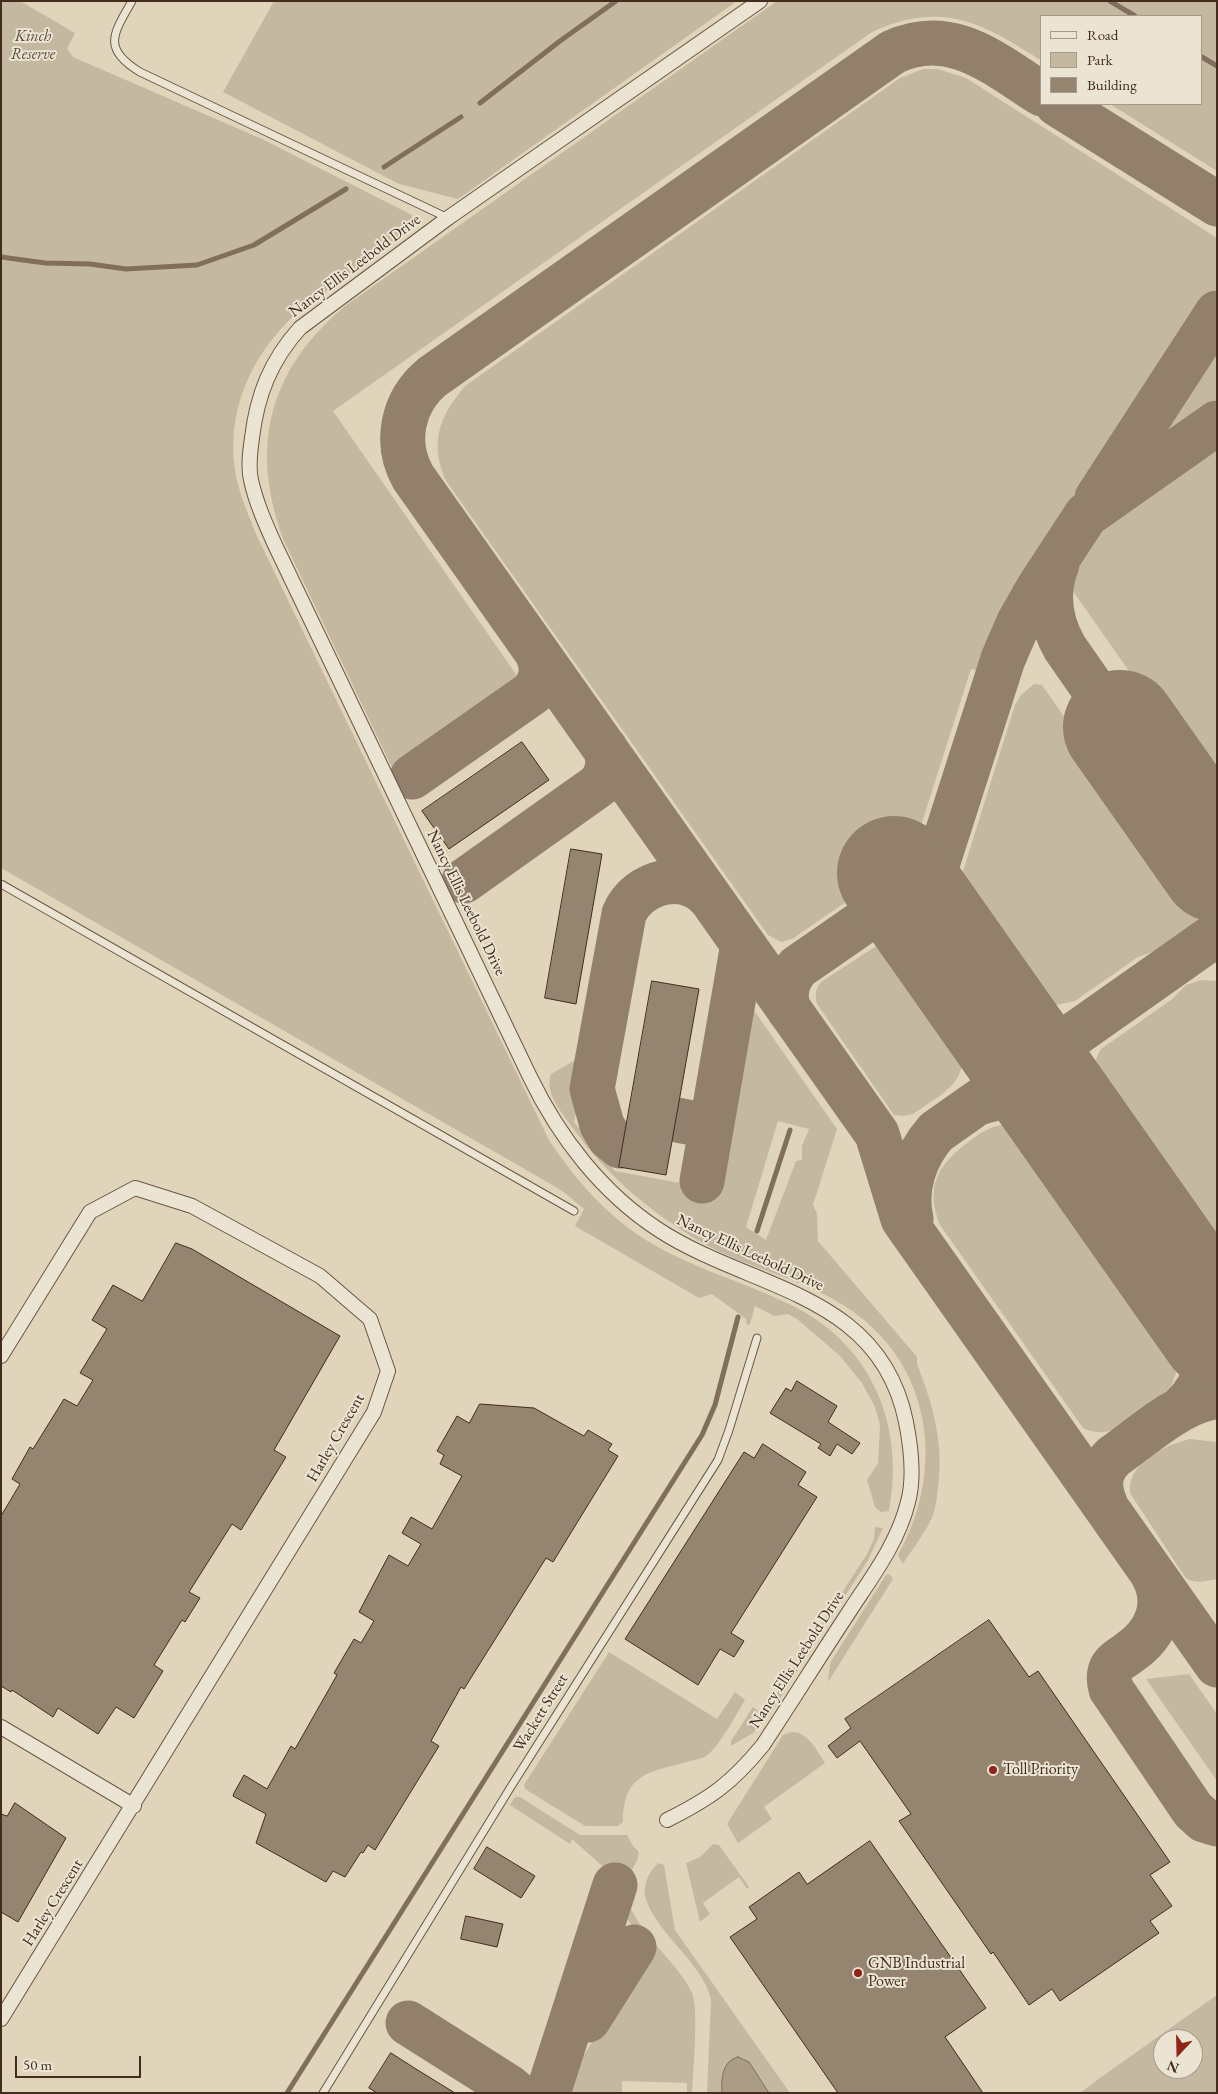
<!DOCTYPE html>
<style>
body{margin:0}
#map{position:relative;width:1218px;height:2094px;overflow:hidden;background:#e0d5bb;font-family:"EB Garamond",serif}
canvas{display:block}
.frame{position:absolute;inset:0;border:2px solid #432c1e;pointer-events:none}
.legend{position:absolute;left:1040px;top:15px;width:162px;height:90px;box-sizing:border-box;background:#ebe4d3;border:1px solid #a89a8b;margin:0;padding:6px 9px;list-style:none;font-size:15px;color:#432c1e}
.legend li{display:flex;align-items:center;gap:10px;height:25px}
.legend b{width:25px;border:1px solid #a89a8b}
.north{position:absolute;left:1153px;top:2029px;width:50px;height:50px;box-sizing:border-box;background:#ebe4d3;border:1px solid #a89a8b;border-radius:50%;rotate:201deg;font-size:14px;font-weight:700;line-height:20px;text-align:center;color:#432c1e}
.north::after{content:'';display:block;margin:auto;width:18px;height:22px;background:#8f2418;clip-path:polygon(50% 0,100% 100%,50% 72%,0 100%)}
.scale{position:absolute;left:15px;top:2056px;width:126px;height:22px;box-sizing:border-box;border:2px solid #432c1e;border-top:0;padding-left:6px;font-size:15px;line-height:18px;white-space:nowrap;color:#432c1e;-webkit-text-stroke:4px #ebe4d3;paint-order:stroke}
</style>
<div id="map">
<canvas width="1218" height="2094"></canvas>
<div class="frame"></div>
<ul class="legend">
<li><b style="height:6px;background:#ebe4d3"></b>Road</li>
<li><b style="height:14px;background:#c5b8a0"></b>Park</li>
<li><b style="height:14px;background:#958470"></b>Building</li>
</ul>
<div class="north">N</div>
<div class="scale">50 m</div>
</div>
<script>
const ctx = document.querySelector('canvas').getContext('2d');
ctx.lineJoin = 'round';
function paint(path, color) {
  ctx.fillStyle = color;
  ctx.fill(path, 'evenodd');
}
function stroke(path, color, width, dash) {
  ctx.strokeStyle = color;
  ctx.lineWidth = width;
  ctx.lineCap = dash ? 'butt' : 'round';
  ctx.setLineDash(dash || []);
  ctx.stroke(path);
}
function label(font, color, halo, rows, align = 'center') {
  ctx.font = font + ' "EB Garamond",serif';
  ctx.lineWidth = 4;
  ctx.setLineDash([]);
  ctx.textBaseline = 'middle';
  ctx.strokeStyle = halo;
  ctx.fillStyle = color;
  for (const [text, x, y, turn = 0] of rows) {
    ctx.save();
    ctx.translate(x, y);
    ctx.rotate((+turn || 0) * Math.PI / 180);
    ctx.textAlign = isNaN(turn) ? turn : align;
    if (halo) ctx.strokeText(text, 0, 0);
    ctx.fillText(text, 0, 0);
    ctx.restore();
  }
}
const green = new Path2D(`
 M 1,1 L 20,1 L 75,33 L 67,49 L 73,57 L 262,139 L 412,215 L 411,231 L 300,310 C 250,354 222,417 238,484 C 242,501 250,518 256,534 L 549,1140 C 575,1179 606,1215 646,1240 C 692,1269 746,1282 795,1307 C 873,1347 905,1427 889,1511 L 881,1512 L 875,1507 L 867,1480 L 878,1463 L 880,1425 L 875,1407 L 862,1383 L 840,1356 L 797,1319 L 788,1314 L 774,1316 L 755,1306 L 750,1324 L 747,1325 L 746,1319 L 712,1294 L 699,1298 L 575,1226 L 584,1209 L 561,1190 L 1,868 Z
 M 274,1 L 737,1 L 458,199 L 399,184 L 223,92 Z
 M 777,1 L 1217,1 L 1217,171 L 1110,104 L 1202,104 L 1202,16 L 1042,16 L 1042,61 C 982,23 943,0 872,32 L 333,411 L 522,683 L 519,693 L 397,778 L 284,541 C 249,447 268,371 345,306 Z
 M 923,69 L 938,69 L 966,78 L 1217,238 L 1217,288 L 1070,511 L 989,638 L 977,670 L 971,669 L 917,838 L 911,832 L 848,873 L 859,893 L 792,939 L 781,942 L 768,935 L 446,481 C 429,443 439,417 465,386 L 900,78 Z
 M 1217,337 L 1217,406 L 1139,460 L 1138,458 Z
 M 1217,441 L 1217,797 L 1066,581 L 1075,555 L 1088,533 Z
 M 1034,684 L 1042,685 L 1201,912 L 1197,925 L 1163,948 L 1138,957 L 1075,1001 L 1056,1005 L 1038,998 L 958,887 L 1015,705 L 1021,695 Z
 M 876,946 L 889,949 L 895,956 L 961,1048 C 969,1084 938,1096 913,1114 L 904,1116 L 894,1115 L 817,1004 C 815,995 815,989 821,982 Z
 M 1201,980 L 1217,981 L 1217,1257 L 1110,1104 C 1096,1084 1087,1073 1101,1049 L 1171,1000 L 1186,985 Z
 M 741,1008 L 753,1009 L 837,1129 L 813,1205 L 817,1214 L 818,1241 L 917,1357 L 917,1364 C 933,1405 944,1443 938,1488 C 937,1496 936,1506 933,1515 C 928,1529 911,1551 903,1564 L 898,1555 C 947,1468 932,1360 843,1305 C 799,1277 746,1268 701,1242 C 650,1212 607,1176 572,1127 C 562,1113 544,1093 551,1074 L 577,1059 L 582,1072 L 584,1073 L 574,1122 L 615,1171 L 707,1188 ZM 778,1121 L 809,1129 L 802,1146 L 802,1160 L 796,1161 L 766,1240 L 746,1227 Z
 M 1001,1125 L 1018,1131 L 1032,1144 L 1092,1237 L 1177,1359 C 1179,1371 1171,1389 1163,1399 C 1160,1404 1153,1408 1148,1411 C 1128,1424 1107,1440 1083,1428 L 940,1225 C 925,1187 937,1166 967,1143 C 978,1135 988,1127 1001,1125 Z
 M 1190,1439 L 1217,1442 L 1217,1579 C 1206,1581 1193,1585 1185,1577 L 1130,1493 C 1127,1463 1164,1445 1190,1439 Z
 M 875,1527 L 883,1528 L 868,1560 L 769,1716 L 753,1733 L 731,1746 L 731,1741 L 753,1707 L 763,1715 L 867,1554 L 874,1539 Z
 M 889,1574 L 893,1579 L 828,1682 L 830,1663 L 886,1575 Z
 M 609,1652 L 717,1719 L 735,1692 L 745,1700 C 737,1713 718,1749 706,1756 C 701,1759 693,1760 687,1762 C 649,1772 623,1774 623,1822 L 618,1826 L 585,1826 L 525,1789 L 524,1785 Z
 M 1189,1674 L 1217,1714 L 1217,1781 L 1146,1679 Z
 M 791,1732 C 808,1731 817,1751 825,1763 L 764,1807 L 772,1819 L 738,1843 L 727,1824 L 783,1735 Z
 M 515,1797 L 520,1797 L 580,1835 L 627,1835 L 633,1846 L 639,1852 C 638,1864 628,1872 626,1884 C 621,1920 679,1961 692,1993 C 699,2009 693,2072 692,2093 L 687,2093 L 687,2083 L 622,2081 L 622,2093 L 564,2093 L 574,2071 L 650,1948 C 635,1929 612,1907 619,1881 L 572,1839 L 570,1844 L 510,1805 Z
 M 713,1844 L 719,1845 L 749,1887 L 747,1889 L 739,1877 L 703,1903 L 710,1914 L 700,1922 L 686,1863 L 700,1857 Z
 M 658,1863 L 664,1865 L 675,1930 L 790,2093 L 707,2093 L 711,2000 C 703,1963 660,1937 647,1902 C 641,1888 648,1873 658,1863 Z
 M 1217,1995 L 1217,2093 L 1080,2093 L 1097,2080 ZM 1163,2039 L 1193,2039 L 1193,2069 L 1163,2069 Z`);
const water = new Path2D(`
 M 738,2057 L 749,2062 L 769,2093 L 722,2093 C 721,2079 722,2061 738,2057 Z`);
const stream = new Path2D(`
 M 1110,1 L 1135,16
 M 1202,57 L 1217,66
 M 480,103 L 560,41 L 616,1
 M 384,167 L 461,117
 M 1,257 L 45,263 L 90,264 L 126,269 L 197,265 L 254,245 L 346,189
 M 757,1231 L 790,1130
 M 287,2093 L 702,1435 L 715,1405 L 738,1317`);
const taxiway = new Path2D(`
 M 1042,94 C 994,64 952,25 893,52 L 432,377 C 402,402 394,443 413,477 L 877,1134 L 903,1219 L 1217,1665
 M 1057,104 L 1217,204
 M 1097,498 L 1217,313
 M 1057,564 C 1046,592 1050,622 1065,648 L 1120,727
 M 412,777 L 532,693 C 542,681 544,668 537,653
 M 464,881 L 599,785 C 608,774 610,762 605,748
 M 789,1010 C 783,994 787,979 798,967 L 928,877 L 936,868 L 1003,659 L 1019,622 L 1039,587 L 1086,515 L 1217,423
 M 976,1104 C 1001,1094 1029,1095 1052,1110 C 1073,1123 1086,1148 1101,1168 C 1135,1216 1169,1266 1202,1315 C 1216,1350 1208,1384 1181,1409
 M 677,1120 C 690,1122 705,1129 713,1115
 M 620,1146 L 609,1137 L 602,1125 L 592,1089 L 624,914 C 638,881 685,869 710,898
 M 702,1181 L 743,944
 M 911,1219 C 904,1188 915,1156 936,1132 L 1217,934
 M 1106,1506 C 1098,1487 1098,1472 1113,1457 C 1140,1438 1178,1404 1210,1398
 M 1153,1575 C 1169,1605 1156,1634 1130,1652 C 1124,1657 1116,1660 1112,1667 C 1108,1674 1109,1682 1111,1689 L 1193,1810 L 1204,1820 L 1217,1824
 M 588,2020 L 634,1947
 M 408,2023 L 509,2087 L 516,2093
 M 548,2093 L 615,1885`);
const runway = new Path2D(`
 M 1120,727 L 1217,865
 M 894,873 L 1217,1332`);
const building = new Path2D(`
 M 522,742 L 549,780 L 449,849 L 422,811 Z
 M 571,849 L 602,854 L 576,1004 L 545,998 Z
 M 652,981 L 699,989 L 666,1175 L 619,1167 Z
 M 176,1243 L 192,1249 L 340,1336 L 274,1450 L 286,1457 L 241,1530 L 232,1524 L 189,1592 L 200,1598 L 185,1622 L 182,1620 L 154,1665 L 163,1671 L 134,1718 L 116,1707 L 98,1734 L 58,1708 L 53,1717 L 12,1690 L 11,1692 L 1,1686 L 1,1516 L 20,1484 L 12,1479 L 30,1447 L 33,1449 L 64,1399 L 77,1406 L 93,1380 L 80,1373 L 107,1329 L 92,1320 L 113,1285 L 142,1301 Z
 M 797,1381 L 837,1406 L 828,1422 L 860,1443 L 852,1454 L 837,1444 L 830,1456 L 818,1448 L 821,1444 L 770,1413 L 786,1388 L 791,1391 Z
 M 480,1404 L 534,1408 L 584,1436 L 588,1430 L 612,1444 L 608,1450 L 618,1456 L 553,1562 L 546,1558 L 464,1689 L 461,1687 L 431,1741 L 439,1746 L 375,1850 L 368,1845 L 363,1853 L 361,1852 L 345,1877 L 333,1871 L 326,1882 L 256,1843 L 266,1814 L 233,1796 L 234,1793 L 244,1775 L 267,1789 L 291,1746 L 295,1749 L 337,1675 L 334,1673 L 354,1639 L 361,1643 L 374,1621 L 359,1612 L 389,1555 L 408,1566 L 421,1544 L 402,1533 L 411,1517 L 432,1529 L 462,1476 L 440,1464 L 444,1455 L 437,1451 L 457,1416 L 469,1423 Z
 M 763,1444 L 806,1472 L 798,1485 L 817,1497 L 731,1633 L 744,1641 L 734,1657 L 720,1649 L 698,1685 L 625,1639 L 744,1452 L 754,1458 Z
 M 989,1620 L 1029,1677 L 1038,1671 L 1170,1862 L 1150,1875 L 1172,1906 L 1150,1921 L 1159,1933 L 1060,2001 L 1052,1989 L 1029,2005 L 993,1952 L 991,1954 L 899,1821 L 911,1814 L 860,1741 L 837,1758 L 828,1746 L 851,1728 L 845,1719 Z
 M 15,1803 L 66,1838 L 18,1922 L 1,1912 L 1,1814 L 7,1816 Z
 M 870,1841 L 986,2008 L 945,2037 L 983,2093 L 838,2093 L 730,1937 L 757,1919 L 749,1907 L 799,1872 L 807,1884 Z
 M 487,1847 L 535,1876 L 521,1898 L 474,1869 Z
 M 466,1916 L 503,1924 L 497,1947 L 461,1939 Z
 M 391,2053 L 416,2069 L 455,2093 L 377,2093 L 369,2088 Z`);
const lane = new Path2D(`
 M 132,1 C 113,34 102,49 140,72 L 448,218
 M 1,884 L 574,1211
 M 323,2093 L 512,1785 L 718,1460 L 729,1430 L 757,1338`);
const street = new Path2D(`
 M 1,1356 L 90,1212 L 135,1188 L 192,1206 L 320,1276 L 370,1319 L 388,1371 L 374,1412 L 1,2019
 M 1,1727 L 134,1806
 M 667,1820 C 711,1798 732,1783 763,1745 C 792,1701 820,1656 849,1612 C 871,1578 898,1543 908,1502 C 915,1476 911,1447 906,1422 C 880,1292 751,1290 659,1230 C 602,1193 559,1137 530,1077 L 275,545 C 266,525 256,503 251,480 C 248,467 250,452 252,438 C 257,395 271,360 300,328 L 448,218 L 760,1`);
const markers = [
 [993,1770,5,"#8f2418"],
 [858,1973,5,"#8f2418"]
];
const parkNames = [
 ["Kinch",33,37],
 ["Reserve",33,55]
];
const streetNames = [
 ["Nancy Ellis Leebold Drive",355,266,-37],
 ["Nancy Ellis Leebold Drive",466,903,64],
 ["Nancy Ellis Leebold Drive",750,1253,25],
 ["Harley Crescent",336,1438,-60],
 ["Nancy Ellis Leebold Drive",797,1660,-57],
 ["Wackett Street",541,1713,-58],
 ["Harley Crescent",53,1903,-58]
];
const poiNames = [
 ["Toll Priority",1003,1770],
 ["GNB Industrial",868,1964],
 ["Power",868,1982]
];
paint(green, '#c5b8a0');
paint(water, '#ab9c86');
stroke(water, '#816f5c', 1);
stroke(stream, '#816f5c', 5);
stroke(taxiway, '#92806c', 45);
stroke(runway, '#92806c', 114);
paint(building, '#958470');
stroke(building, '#432c1e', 1);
stroke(lane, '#6a5645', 9);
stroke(street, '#6a5645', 16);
stroke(lane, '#ebe4d3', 7);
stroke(street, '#ebe4d3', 14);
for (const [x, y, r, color] of markers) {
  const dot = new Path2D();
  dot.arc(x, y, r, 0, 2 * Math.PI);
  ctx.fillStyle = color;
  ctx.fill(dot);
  stroke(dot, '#ebe4d3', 2);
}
label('italic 16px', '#5d4838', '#ebe4d3', parkNames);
label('16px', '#432c1e', '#ebe4d3', streetNames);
label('16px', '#432c1e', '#ebe4d3', poiNames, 'left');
</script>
